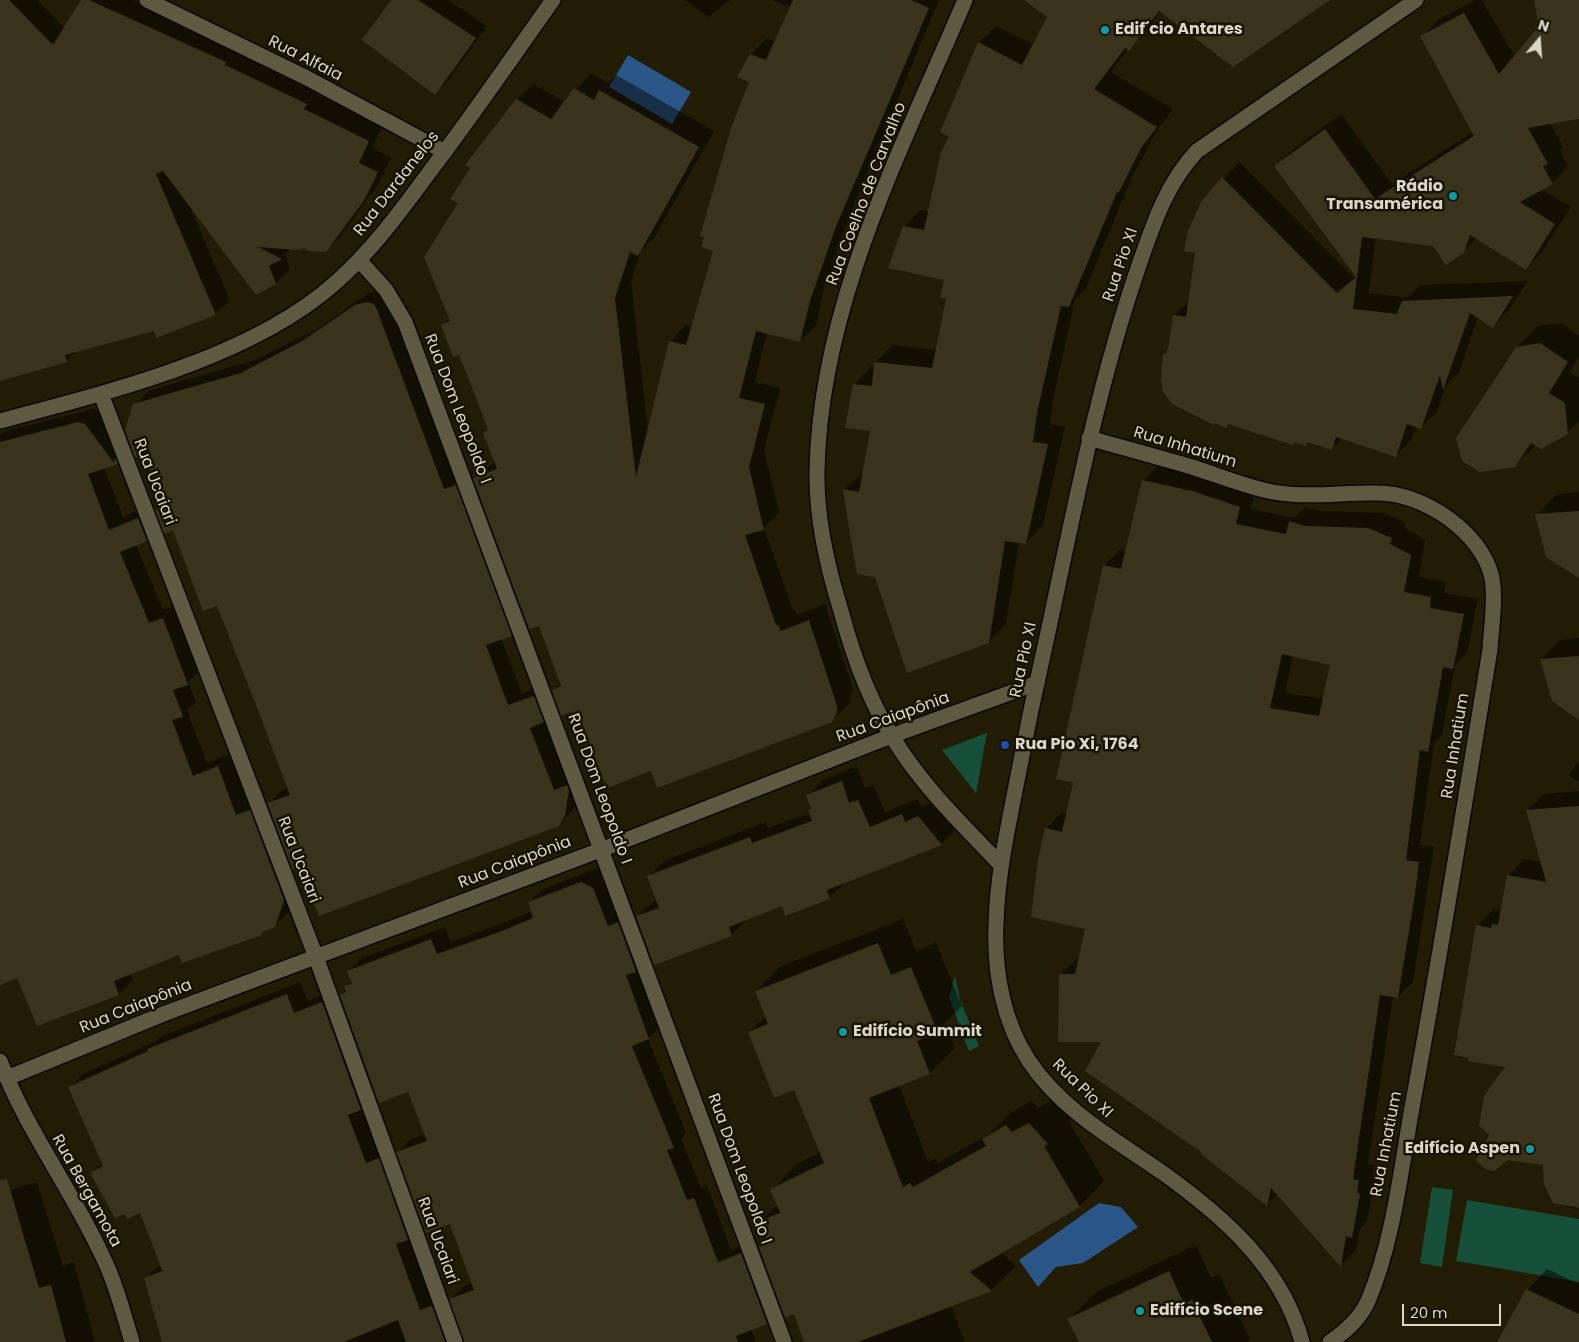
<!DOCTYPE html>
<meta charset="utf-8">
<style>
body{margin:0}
#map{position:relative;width:1579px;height:1342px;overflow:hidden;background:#221c05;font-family:Poppins,sans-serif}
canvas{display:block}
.north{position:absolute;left:1514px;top:15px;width:50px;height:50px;-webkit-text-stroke:4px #191200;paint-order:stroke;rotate:18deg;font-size:14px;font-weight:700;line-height:20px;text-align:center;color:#dad6c9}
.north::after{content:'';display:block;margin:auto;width:18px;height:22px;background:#dad6c9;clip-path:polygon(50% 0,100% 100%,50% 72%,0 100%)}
.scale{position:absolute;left:1402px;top:1304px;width:99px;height:22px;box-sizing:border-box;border:2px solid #dad6c9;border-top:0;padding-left:6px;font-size:15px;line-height:18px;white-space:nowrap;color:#dad6c9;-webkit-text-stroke:4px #191200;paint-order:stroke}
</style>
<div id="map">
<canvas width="1579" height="1342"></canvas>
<div class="north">N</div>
<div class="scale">20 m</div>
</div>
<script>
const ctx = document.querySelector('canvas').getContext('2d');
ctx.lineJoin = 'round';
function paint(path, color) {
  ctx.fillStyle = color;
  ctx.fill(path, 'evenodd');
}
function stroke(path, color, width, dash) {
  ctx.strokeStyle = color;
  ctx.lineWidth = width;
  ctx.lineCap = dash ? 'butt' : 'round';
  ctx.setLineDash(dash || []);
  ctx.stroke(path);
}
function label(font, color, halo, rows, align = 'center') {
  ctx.font = font + ' Poppins,sans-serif';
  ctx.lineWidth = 5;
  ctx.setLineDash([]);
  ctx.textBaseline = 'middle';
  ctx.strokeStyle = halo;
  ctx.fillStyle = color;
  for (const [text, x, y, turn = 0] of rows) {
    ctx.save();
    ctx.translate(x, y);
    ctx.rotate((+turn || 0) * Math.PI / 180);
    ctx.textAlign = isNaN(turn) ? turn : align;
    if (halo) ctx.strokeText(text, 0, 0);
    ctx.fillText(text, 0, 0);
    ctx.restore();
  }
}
const green = new Path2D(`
 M 987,733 L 976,793 L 942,750 Z
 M 955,976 L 960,1000 L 979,1046 L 969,1051 L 949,997 Z
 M 1432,1187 L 1453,1190 L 1442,1267 L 1420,1263 Z
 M 1467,1200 L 1579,1219 L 1579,1282 L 1456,1261 Z`);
const water = new Path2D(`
 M 628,55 L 691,92 L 672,124 L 609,87 Z
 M 1099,1203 L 1121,1207 L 1138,1227 L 1083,1263 L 1056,1267 L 1038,1287 L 1019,1260 Z`);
const shadow = new Path2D(`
 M 0,0 L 37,0 L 65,29 L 82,0 L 134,0 L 239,48 L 320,90 L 318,95 L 381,125 L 383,126 L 372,148 L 391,158 L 379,183 L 340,237 L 325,251 L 304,246 L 291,248 L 285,255 L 290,269 L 276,283 L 190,207 L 230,300 L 215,314 L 77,351 L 66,361 L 0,379 Z
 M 393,0 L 448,0 L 487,26 L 448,81 L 435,93 Z
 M 684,0 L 730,0 L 709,17 Z
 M 773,0 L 939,0 L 851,212 L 825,284 L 816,325 L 800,341 L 767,332 L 755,382 L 780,388 L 764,450 L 779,513 L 764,528 L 793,610 L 794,609 L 797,615 L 825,604 L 853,689 L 848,705 L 831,721 L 652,770 L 583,723 L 578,728 L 572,710 L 553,690 L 561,682 L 539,624 L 474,478 L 495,461 L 484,433 L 489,428 L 459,353 L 443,325 L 450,318 L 459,203 L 517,100 L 533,84 L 565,102 L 591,73 L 608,83 L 616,75 L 714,131 L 654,238 L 641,251 L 631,281 L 648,431 L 670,342 L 686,325 L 693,327 L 714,250 L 751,81 L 738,76 L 751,54 L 767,38 L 776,42 L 791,7 Z
 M 1026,0 L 1328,0 L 1161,11 L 1146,32 L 1128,49 L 1111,72 L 1173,109 L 1158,129 L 1132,177 L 1086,288 L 1075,299 L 1054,395 L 1050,425 L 1065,426 L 1043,525 L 1026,543 L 1019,542 L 1006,624 L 988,642 L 876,576 L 844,489 L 864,473 L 871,430 L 854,385 L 871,367 L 875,368 L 876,362 L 893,345 L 937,350 L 948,298 L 945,279 L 904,227 L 921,210 L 929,211 L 979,43 L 996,26 L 1034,45 L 1048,16 Z
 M 1475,0 L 1482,0 L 1515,57 L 1540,27 L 1542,0 L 1579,0 L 1579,117 L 1550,123 L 1563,147 L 1560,150 L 1568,166 L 1552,183 L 1541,189 L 1571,207 L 1542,252 L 1526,268 L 1477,238 L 1463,252 L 1434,245 L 1376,237 L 1369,293 L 1408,298 L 1420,285 L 1528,281 L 1509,310 L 1493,326 L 1478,317 L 1459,372 L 1446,385 L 1437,412 L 1420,428 L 1416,426 L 1412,439 L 1396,455 L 1343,438 L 1331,449 L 1309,441 L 1305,444 L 1295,441 L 1293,444 L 1230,423 L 1227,426 L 1215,422 L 1213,424 L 1165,355 L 1168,351 L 1174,316 L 1189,301 L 1202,203 L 1239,162 L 1354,278 L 1357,276 L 1276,166 L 1292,150 L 1341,114 L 1392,184 L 1473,132 L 1422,37 L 1438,20 Z
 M 380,290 L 387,291 L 524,621 L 511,635 L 501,638 L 522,693 L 547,684 L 578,801 L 572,811 L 558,825 L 300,863 L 292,871 L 297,885 L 289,912 L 274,926 L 261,934 L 180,954 L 130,973 L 133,980 L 119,994 L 38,1025 L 18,977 L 0,979 L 0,436 L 5,431 L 93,409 L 99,411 L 127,449 L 131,444 L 135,405 L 148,391 L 255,360 L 317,329 L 370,292 ZM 133,447 L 144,453 L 164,504 L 155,512 L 152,505 L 123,517 L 104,467 L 117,463 ZM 162,524 L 174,529 L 218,604 L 288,788 L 282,790 L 267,805 L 264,796 L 250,801 L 232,753 L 207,763 L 187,710 L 196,702 L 188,682 L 201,670 L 177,605 L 163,610 L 136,544 L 146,540 Z
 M 1561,323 L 1579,336 L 1579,357 L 1569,372 L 1579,378 L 1579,421 L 1567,433 L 1536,445 L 1514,466 L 1517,347 L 1538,326 Z
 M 1158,466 L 1208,477 L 1255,492 L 1251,509 L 1294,518 L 1305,507 L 1321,511 L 1384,513 L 1406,523 L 1405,528 L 1425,540 L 1419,577 L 1446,582 L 1444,593 L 1478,599 L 1467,653 L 1455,665 L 1442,735 L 1434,743 L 1420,845 L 1434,847 L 1413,982 L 1398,997 L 1393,996 L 1368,1164 L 1374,1165 L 1372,1178 L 1375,1179 L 1367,1221 L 1360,1229 L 1356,1250 L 1341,1265 L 1278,1194 L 1267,1204 L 1202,1151 L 1103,1041 L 1060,975 L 1075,960 L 1079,960 L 1086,928 L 1046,829 L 1061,813 L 1068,815 L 1075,782 L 1104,566 L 1120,550 L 1126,552 L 1143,481 ZM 1293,655 L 1332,664 L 1324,699 L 1285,693 Z
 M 1579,492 L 1579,565 L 1537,515 L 1557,494 Z
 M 1579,638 L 1579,718 L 1541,659 L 1560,640 Z
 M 1579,761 L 1579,782 L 1569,775 Z
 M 857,766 L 865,788 L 874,785 L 885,812 L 918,799 L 921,807 L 934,802 L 956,829 L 941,844 L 845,883 L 829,898 L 782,905 L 747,919 L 731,935 L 637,916 L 657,899 L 648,877 L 664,861 L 766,822 L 768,828 L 810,813 L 812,808 L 807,796 L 823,780 Z
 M 1579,791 L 1579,1209 L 1566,1207 L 1545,1164 L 1491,1135 L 1507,1066 L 1477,926 L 1494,909 L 1502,911 L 1508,876 L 1524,859 L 1542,862 L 1528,810 L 1544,794 Z
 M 595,869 L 607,874 L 662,1025 L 648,1039 L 686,1133 L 681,1139 L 701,1188 L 707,1185 L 731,1250 L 754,1241 L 780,1310 L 767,1323 L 751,1329 L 756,1342 L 162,1342 L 145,1278 L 161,1264 L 141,1211 L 125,1212 L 91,1173 L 103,1162 L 70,1087 L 83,1074 L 156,1041 L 162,1036 L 300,982 L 308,1001 L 336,989 L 459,1332 L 464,1336 L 451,1299 L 464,1286 L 473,1283 L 450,1223 L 398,1152 L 411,1139 L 426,1134 L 409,1090 L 341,995 L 352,980 L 349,971 L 362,958 L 445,927 L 451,942 L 516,918 L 532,911 L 529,902 L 543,889 Z
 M 903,919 L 916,951 L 936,943 L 962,1006 L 945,1023 L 955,1048 L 930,1073 L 899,1085 L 928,1162 L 936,1158 L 938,1163 L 989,1134 L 1009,1114 L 1031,1101 L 1038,1108 L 1055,1099 L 1072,1118 L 1069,1121 L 1104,1181 L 1079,1206 L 1001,1252 L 1016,1266 L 991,1290 L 951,1306 L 965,1342 L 806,1342 L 795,1313 L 760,1247 L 768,1240 L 761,1221 L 778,1204 L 772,1189 L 797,1164 L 821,1152 L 795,1088 L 749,1032 L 766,1016 L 756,991 L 781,966 Z
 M 37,1182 L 63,1266 L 74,1262 L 95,1342 L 0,1342 L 0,1193 Z
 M 1196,1245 L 1211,1278 L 1219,1274 L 1250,1339 L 1247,1342 L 1080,1342 L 1069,1319 L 1096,1292 Z
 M 1547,1269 L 1579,1284 L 1579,1342 L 1497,1342 L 1527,1290 Z`);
const building = new Path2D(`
 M 0,0 L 9,0 L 53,45 L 81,0 L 89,0 L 226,62 L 225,65 L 307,104 L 304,109 L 369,141 L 359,163 L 378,172 L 365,199 L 326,252 L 308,251 L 304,248 L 299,250 L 258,247 L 282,259 L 269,266 L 276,284 L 256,295 L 163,171 L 156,174 L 216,315 L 156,338 L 154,331 L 65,355 L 67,362 L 0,381 Z
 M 391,0 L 418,0 L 476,38 L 435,95 L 362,40 Z
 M 793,0 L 911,0 L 929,8 L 835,229 L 810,301 L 800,342 L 756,331 L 739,398 L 765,404 L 749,467 L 764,530 L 745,535 L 776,625 L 778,625 L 781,631 L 809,620 L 837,706 L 837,713 L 832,722 L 657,788 L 651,771 L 607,788 L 580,718 L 578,730 L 571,712 L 561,716 L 552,690 L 561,686 L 539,626 L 529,629 L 473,478 L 497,469 L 483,433 L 488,430 L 475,395 L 459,355 L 453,357 L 441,325 L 450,321 L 424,257 L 458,203 L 450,199 L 470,168 L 465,165 L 516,99 L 551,119 L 574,88 L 594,100 L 599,90 L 699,147 L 638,256 L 630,252 L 615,298 L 636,477 L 669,341 L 686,345 L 713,251 L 701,247 L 704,237 L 700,236 L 731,128 L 749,82 L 737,77 L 750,54 L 766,60 Z
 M 1024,0 L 1330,0 L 1233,67 L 1159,11 L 1129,51 L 1125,48 L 1094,89 L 1157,127 L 1141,148 L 1119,192 L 1117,192 L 1069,307 L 1061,306 L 1037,413 L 1033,442 L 1048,444 L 1026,544 L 1005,541 L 989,643 L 907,673 L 875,577 L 857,574 L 848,522 L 843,489 L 859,492 L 870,431 L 845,428 L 853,384 L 872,386 L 874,362 L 932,368 L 946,299 L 940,297 L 944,280 L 888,268 L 903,226 L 924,230 L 941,152 L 949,137 L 940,132 L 978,42 L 1022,65 L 1047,17 Z
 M 1534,0 L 1579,0 L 1579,119 L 1528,128 L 1548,164 L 1543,166 L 1553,184 L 1520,202 L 1555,224 L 1526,270 L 1470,235 L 1464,253 L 1446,265 L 1433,246 L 1362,237 L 1353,309 L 1397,314 L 1402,301 L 1513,296 L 1493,328 L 1470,313 L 1443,390 L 1440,375 L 1421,429 L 1407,424 L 1396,457 L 1336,437 L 1332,450 L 1307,442 L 1306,446 L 1294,442 L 1293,445 L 1228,424 L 1227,428 L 1214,423 L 1214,425 L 1172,404 L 1163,392 L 1161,380 L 1163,354 L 1166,354 L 1169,344 L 1173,315 L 1186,317 L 1195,253 L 1184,251 L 1188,231 L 1201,202 L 1222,177 L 1337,293 L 1356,277 L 1274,166 L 1325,129 L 1375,199 L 1474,136 L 1420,36 L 1464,13 L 1499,74 L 1539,26 Z
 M 366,302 L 374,304 L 377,310 L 444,489 L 456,485 L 512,636 L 486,645 L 508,705 L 534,696 L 544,722 L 530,728 L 554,790 L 567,785 L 569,790 L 565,815 L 559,826 L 319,916 L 297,859 L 293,871 L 267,803 L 290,795 L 253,697 L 217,606 L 203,611 L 173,530 L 164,534 L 155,510 L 164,507 L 144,455 L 135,458 L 125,430 L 133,404 L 241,373 L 302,341 L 355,305 Z
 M 1540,343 L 1568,362 L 1549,393 L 1565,403 L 1568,434 L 1541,449 L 1531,443 L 1515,467 L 1480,472 L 1462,461 L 1456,438 L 1516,347 Z
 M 78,422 L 85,424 L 114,463 L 115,458 L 118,464 L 88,474 L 109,530 L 138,518 L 147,541 L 120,552 L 149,623 L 163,618 L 188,685 L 173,690 L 183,717 L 172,720 L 193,776 L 218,766 L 236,815 L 250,810 L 284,900 L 275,927 L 261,933 L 262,935 L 182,963 L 179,955 L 114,981 L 119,995 L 37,1026 L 17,978 L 0,985 L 0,442 Z
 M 1142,480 L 1192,491 L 1240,507 L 1236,524 L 1286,534 L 1289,521 L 1305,526 L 1368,528 L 1392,538 L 1390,544 L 1411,555 L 1404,592 L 1431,597 L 1430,608 L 1464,614 L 1453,669 L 1443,667 L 1428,752 L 1420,750 L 1406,860 L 1419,862 L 1415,894 L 1398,998 L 1380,995 L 1353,1179 L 1359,1180 L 1357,1193 L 1360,1194 L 1352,1238 L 1346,1236 L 1341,1267 L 1271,1188 L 1267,1206 L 1201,1154 L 1201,1152 L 1085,1071 L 1101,1042 L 1058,1042 L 1059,974 L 1075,974 L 1085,929 L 1031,917 L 1038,859 L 1045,828 L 1062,832 L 1073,783 L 1056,779 L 1103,565 L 1121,569 ZM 1282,654 L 1330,665 L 1319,716 L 1270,708 Z
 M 1579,511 L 1579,578 L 1546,557 L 1535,514 Z
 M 1579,656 L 1579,720 L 1552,701 L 1540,659 Z
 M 842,781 L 849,803 L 858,800 L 870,827 L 902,814 L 905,822 L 918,816 L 942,845 L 827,890 L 830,899 L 785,916 L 782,906 L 729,927 L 732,936 L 654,965 L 636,916 L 659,908 L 647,876 L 750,837 L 752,843 L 812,821 L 808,810 L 811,809 L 806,795 Z
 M 1579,806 L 1579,1208 L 1553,1203 L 1544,1184 L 1543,1165 L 1508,1160 L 1494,1171 L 1485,1169 L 1476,1160 L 1489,1135 L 1479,1126 L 1484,1096 L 1505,1067 L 1468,1061 L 1469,1058 L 1454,1055 L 1476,925 L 1491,928 L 1492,924 L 1498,925 L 1507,875 L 1546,882 L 1526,810 Z
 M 581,882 L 593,888 L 608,926 L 618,922 L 636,972 L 626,975 L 649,1039 L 632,1046 L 674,1148 L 667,1150 L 687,1200 L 694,1198 L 718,1262 L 741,1253 L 767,1324 L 736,1336 L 738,1342 L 464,1342 L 449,1299 L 474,1290 L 450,1224 L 426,1233 L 396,1152 L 427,1141 L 408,1092 L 379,1103 L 340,995 L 346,992 L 344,986 L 352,984 L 347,971 L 431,939 L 437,954 L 502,931 L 533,918 L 528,902 Z
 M 878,943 L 891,975 L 911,967 L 938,1033 L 917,1041 L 930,1074 L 869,1098 L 903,1187 L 910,1183 L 913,1187 L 986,1146 L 982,1139 L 1006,1125 L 1012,1132 L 1029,1123 L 1048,1144 L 1044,1146 L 1080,1207 L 970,1272 L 992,1291 L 858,1342 L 804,1342 L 794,1314 L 785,1318 L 759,1247 L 768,1244 L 760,1221 L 780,1213 L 770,1189 L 824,1163 L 794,1090 L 774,1098 L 748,1032 L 768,1024 L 755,991 Z
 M 287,994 L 294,1013 L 322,1002 L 361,1110 L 348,1115 L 366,1163 L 379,1158 L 408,1240 L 396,1244 L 420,1310 L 432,1306 L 445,1342 L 406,1342 L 398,1320 L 344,1342 L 162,1342 L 144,1278 L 162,1271 L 153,1246 L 140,1213 L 127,1219 L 125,1214 L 115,1218 L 90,1173 L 103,1166 L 68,1087 L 148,1051 L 147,1049 Z
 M 7,1179 L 39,1288 L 51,1285 L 66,1342 L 0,1342 L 0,1180 Z
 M 1169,1271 L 1184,1304 L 1192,1300 L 1212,1342 L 1079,1342 L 1067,1319 Z
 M 1526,1289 L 1579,1314 L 1579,1342 L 1497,1342 Z`);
const street = new Path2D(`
 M 147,0 L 307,78 L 445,152
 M 965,0 C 901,151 820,305 817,471 C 816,519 827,566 841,611 C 852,652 870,702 893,738 C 922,786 962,824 1000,864
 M 359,260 L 386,290 L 405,322 L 784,1342
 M 101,394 L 316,957 L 455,1342
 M 0,421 C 107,392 249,359 334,284 C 373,250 403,208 434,166 C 475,112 513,56 553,0
 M 1089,438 C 1124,448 1158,457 1192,467 C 1217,475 1242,485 1268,491 C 1304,499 1341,492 1378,493 C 1423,493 1482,532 1492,578 C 1496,601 1491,628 1490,650 C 1465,801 1441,952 1413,1102 C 1401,1167 1394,1240 1368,1301 C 1360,1319 1346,1331 1330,1342
 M 0,1061 C 26,1129 70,1187 101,1253 C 115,1281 123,1312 132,1342
 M 7,1078 L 166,1013 L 603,849 L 891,736 L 1037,683`);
const secondary = new Path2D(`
 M 1302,1342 C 1282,1267 1224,1217 1163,1173 C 1116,1140 1062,1111 1029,1061 C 1003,1022 994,971 996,925 C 997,880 1006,836 1015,791 C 1025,738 1036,685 1048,632 C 1074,511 1097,389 1137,271 C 1152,228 1165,185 1197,151 L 1416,0`);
const markers = [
 [1105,30,5,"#0f9aa8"],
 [1453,196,5,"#0f9aa8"],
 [1005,745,5,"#1a4fb4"],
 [843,1032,5,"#0f9aa8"],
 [1530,1149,5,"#0f9aa8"],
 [1140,1311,5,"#0f9aa8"]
];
const poiNames = [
 ["Edif´cio Antares",1115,30],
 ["Rádio",1443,187,"right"],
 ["Transamérica",1443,205,"right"],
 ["Rua Pio Xi, 1764",1015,745],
 ["Edifício Summit",853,1032],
 ["Edifício Aspen",1520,1149,"right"],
 ["Edifício Scene",1150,1311]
];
const streetNames = [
 ["Rua Alfaia",305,59,27],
 ["Rua Dardanelos",397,184,-52],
 ["Rua Coelho de Carvalho",867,194,-69],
 ["Rua Pio XI",1121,265,-71],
 ["Rua Dom Leopoldo I",457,409,69],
 ["Rua Inhatium",1185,448,17],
 ["Rua Ucaiari",154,482,69],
 ["Rua Pio XI",1024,660,-78],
 ["Rua Caiapônia",893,718,-20],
 ["Rua Inhatium",1456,746,-81],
 ["Rua Dom Leopoldo I",599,789,70],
 ["Rua Ucaiari",298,860,69],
 ["Rua Caiapônia",515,863,-21],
 ["Rua Caiapônia",136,1007,-22],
 ["Rua Pio XI",1082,1089,44],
 ["Rua Inhatium",1387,1144,-79],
 ["Rua Dom Leopoldo I",739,1169,70],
 ["Rua Bergamota",86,1191,61],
 ["Rua Ucaiari",437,1241,70]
];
paint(green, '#164f39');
paint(water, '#2a5687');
paint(shadow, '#0007');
paint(building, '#3a331c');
stroke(street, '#0b0600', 18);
stroke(secondary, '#0b0600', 18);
stroke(street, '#605941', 15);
stroke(secondary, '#605941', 15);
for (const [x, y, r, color] of markers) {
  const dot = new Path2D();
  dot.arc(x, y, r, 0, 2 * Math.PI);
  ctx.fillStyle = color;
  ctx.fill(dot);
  stroke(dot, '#191200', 2);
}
label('bold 16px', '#dad6c9', '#191200', poiNames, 'left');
label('16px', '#dad6c9', '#191200', streetNames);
</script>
